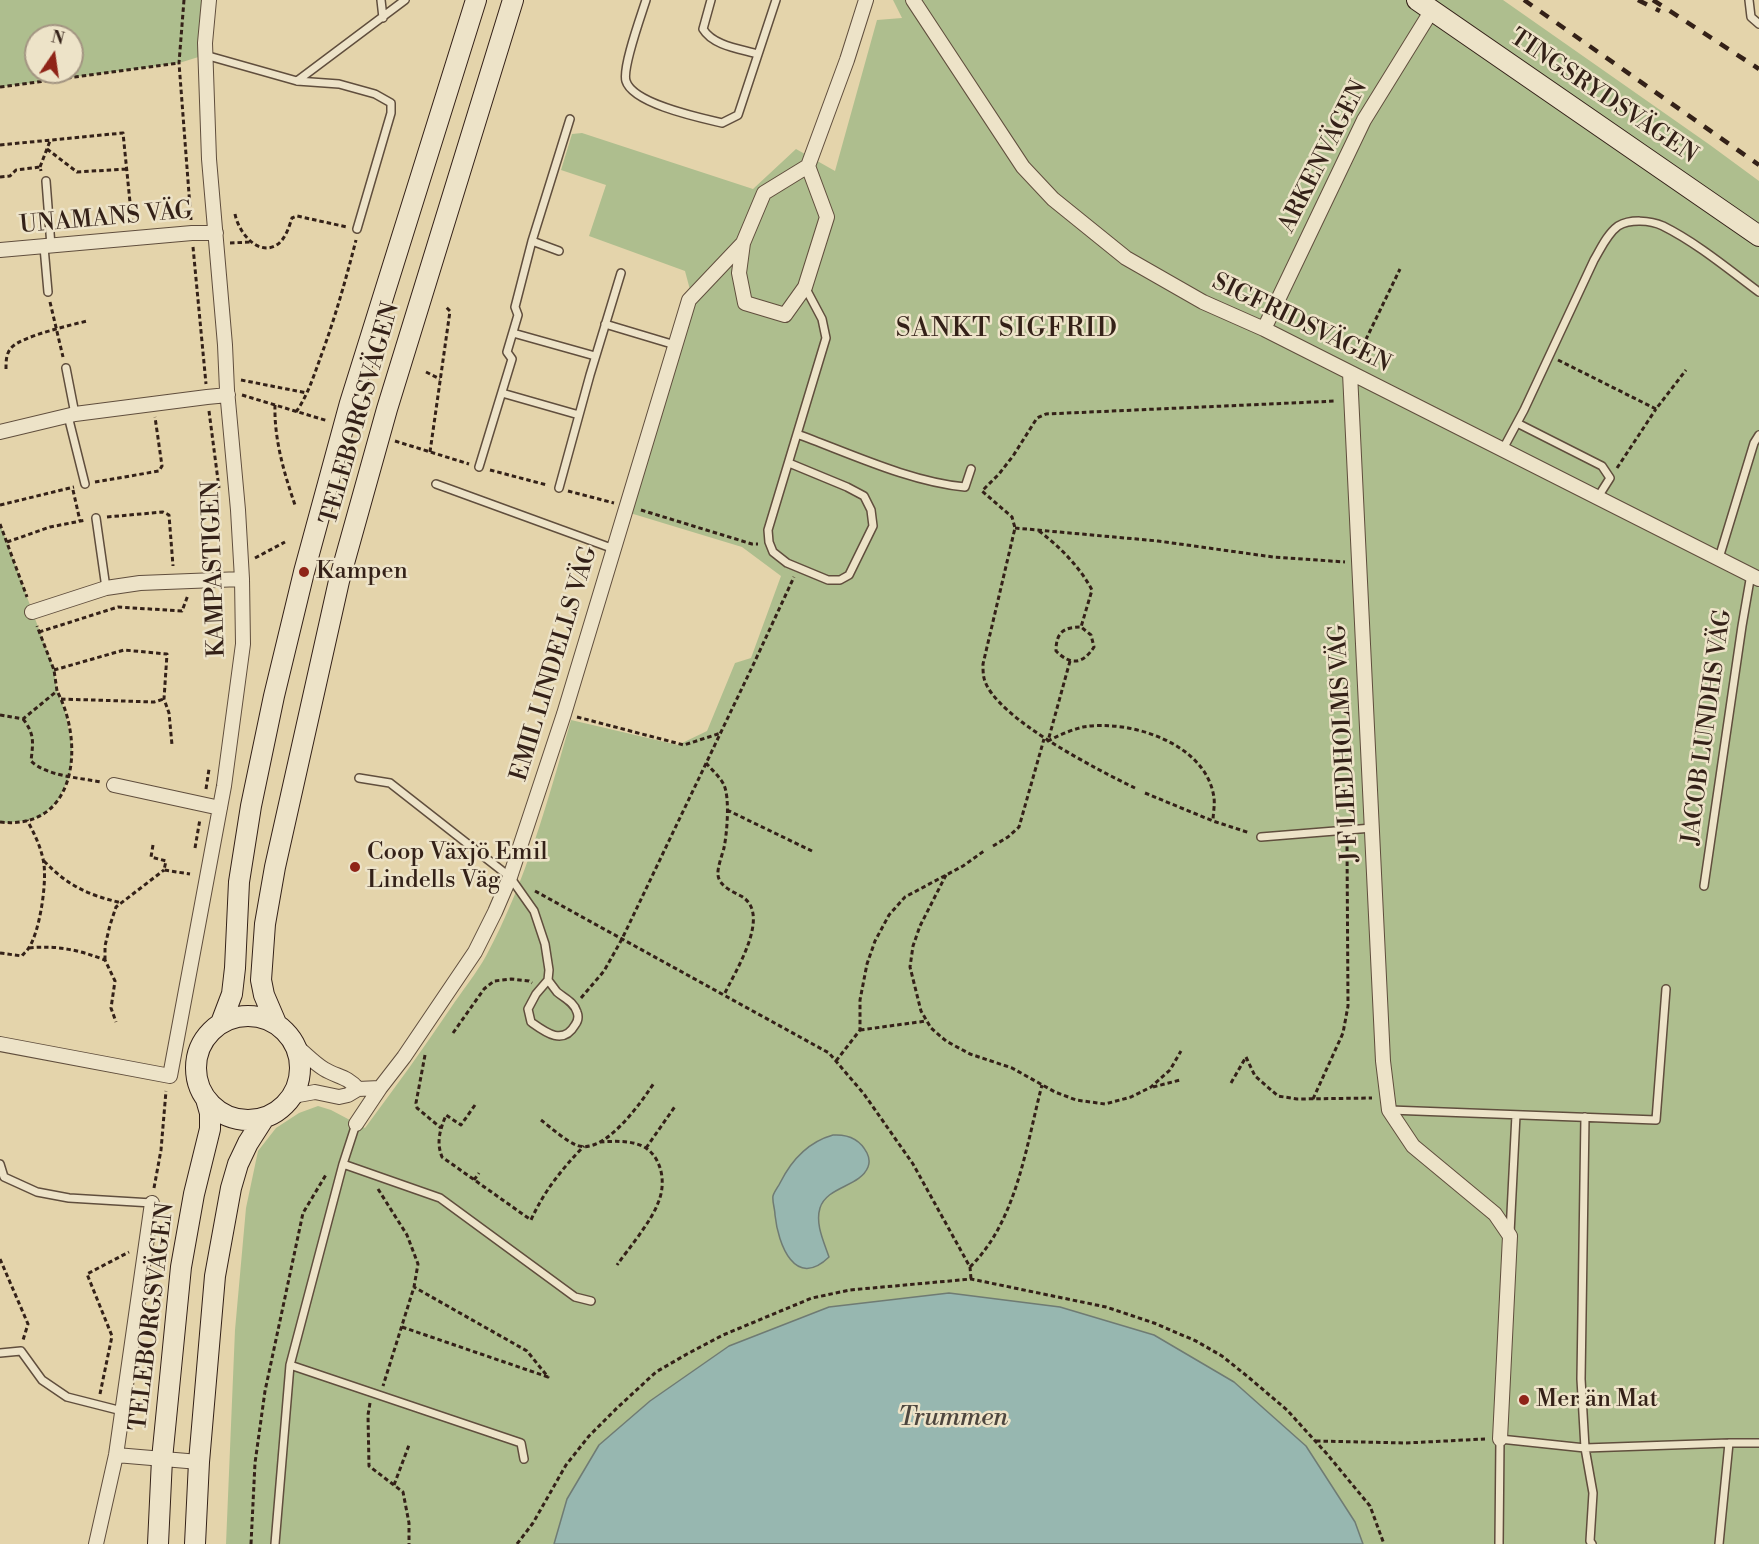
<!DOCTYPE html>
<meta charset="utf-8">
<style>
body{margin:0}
#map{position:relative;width:1759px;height:1544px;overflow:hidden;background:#e4d4ab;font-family:"Libre Bodoni",serif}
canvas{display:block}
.north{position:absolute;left:24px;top:24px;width:60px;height:60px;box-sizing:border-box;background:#ede3c8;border:2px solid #a39582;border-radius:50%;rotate:13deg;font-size:16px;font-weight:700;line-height:24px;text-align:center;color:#342118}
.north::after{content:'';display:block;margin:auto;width:21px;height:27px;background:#8f2418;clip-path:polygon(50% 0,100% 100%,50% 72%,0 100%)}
</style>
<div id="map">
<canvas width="1759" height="1544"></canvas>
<div class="north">N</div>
</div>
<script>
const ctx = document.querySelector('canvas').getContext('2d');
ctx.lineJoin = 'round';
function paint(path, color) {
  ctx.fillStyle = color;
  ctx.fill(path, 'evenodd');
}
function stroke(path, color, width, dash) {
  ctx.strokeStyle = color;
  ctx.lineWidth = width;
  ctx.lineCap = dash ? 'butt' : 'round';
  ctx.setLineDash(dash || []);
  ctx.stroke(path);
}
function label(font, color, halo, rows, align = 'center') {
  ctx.font = font + ' "Libre Bodoni",serif';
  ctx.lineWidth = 5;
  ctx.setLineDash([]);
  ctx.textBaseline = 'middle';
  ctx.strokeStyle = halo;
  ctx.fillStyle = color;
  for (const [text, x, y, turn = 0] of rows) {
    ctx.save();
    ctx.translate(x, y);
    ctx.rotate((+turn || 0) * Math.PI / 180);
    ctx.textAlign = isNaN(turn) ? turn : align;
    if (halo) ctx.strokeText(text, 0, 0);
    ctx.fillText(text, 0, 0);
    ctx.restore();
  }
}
const green = new Path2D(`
 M 0,0 L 211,0 L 205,55 L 179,63 L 0,87 ZM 36,36 L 72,36 L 72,72 L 36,72 Z
 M 893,0 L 1503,0 L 1710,145 L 1759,181 L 1759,1544 L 1363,1544 L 1355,1522 L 1306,1446 L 1234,1382 L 1154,1335 L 1060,1307 L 829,1307 L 729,1346 L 650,1401 L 599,1445 L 567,1499 L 554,1544 L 226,1544 L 235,1330 L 246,1208 L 258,1151 L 276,1128 L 299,1113 L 318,1106 L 331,1110 L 365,1128 C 394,1089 423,1049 450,1009 C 462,991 476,974 486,956 C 526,882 548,800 571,720 L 678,745 L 707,731 L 735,663 L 751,658 L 781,576 L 742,547 L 630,513 L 693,301 L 685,271 L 589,236 L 606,185 L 561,170 L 572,134 L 582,133 L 753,189 L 796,149 L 835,171 L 877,20 L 902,18 Z
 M 0,524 L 54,670 L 57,691 L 65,711 L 72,748 L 70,776 L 57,802 L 40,817 L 27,820 L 7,823 L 0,822 Z`);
const water = new Path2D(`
 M 833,1135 C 849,1134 860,1139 867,1153 C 869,1157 870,1162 868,1167 C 860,1187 827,1186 820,1208 C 815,1224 824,1242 829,1257 C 795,1290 778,1244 775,1215 C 775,1209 772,1201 773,1196 C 774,1192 778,1187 780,1183 C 791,1161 808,1142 833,1135 Z
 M 949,1293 L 1060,1307 L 1154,1335 L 1234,1382 L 1306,1446 L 1355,1522 L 1363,1544 L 554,1544 L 567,1499 L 599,1445 L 650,1401 L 729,1346 L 829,1307 Z`);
const path = new Path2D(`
 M 184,0 L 179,63 L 191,220
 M 0,87 L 179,63
 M 0,145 L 123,133 L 132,222
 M 47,149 L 77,172 L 127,169
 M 40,167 L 50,141
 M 0,177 L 10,176 L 16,170 L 40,167 L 41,171
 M 235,214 C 238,230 255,255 275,246 C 285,241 289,227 292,218 L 297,216 L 347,227
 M 230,243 L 250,242
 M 193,247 L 206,384
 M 50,302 L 63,357
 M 1356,360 L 1400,269
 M 1558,360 L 1656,409 L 1686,370
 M 6,369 C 6,361 6,353 12,347 C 23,336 71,325 87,321
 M 426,372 L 440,379
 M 241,380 L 307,393
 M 242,395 L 328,421
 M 275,405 C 274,439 284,473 295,505
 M 209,411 L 219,488
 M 296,412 C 308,395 314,375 321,356 C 335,318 346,279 356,240
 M 395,441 L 469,464
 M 430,452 L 450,311 L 446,307
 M 1617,468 L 1656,409
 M 490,470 L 547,485
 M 95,482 L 159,471 L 162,466 L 155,417
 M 73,490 L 80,521
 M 568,491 L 614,503
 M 0,505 L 74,487
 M 641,510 L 752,544 L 758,544
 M 107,517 L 163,512 L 169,515 L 173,566
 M 0,524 L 27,597
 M 1015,528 L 1158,541 L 1273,557 L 1345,562
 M 1039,531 C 1059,546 1080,567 1092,590 L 1081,627 L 1091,635 L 1094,647 C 1083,664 1071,666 1056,651 C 1056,633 1063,627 1081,627
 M 7,542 L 50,527 L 86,520
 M 255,558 L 285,542
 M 39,632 L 118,607 L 182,611 L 188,595
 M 1070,661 L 1048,741 C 1059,735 1071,730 1083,727 C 1129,719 1207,743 1214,798 C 1215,805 1213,814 1213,821
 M 54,670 L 124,650 L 167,654 L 164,699 L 169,713 L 172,745
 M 61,699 L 154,702 L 164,699
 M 0,715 L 23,719 L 57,691 L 54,670 L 37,626
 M 577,717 L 684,745 L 721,733
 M 23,719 C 35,734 33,743 31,761 C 46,776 81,778 101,782
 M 706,763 C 712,770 720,777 724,785 C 730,799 727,833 724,848 C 722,855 717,869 718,875 C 719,886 733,892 741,896 C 773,914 734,973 724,995
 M 1135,788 C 1100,771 993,717 984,678 C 983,674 983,669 983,664 L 1015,528 L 1012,517 L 982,491 L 999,474 L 1013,456 L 1037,418 L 1046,414 L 1336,401
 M 206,789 L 209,769
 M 1145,793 L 1213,821 L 1250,833
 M 727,810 L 812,851
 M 0,822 C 77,831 85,743 57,691
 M 153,845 L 151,857 L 166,861 L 164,870 L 190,874
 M 993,846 L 1008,837 L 1019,827 L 1044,739
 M 195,848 L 200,819
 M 44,861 C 68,886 88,895 122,903
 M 946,875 L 920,926 L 913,946 L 910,967 L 921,1011 L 931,1028 L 946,1041 L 970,1054 L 1012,1068 L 1055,1092 L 1076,1100 L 1105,1104 L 1131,1097 L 1151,1087 L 1170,1070 L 1181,1051
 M 535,891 L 829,1053 L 864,1094 L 913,1164 L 970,1267 L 971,1279
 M 29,948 C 57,945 79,950 105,960 L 115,981 L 111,1008 L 116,1022
 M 0,953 L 22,956 C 24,953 26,952 28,949 C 40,933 48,878 43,859 C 40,845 34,833 27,820
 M 105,960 L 105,946 L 110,925 L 116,907 L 164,870
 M 581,998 L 604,971 L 622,939 L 755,661 L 794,577
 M 860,1030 L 926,1021
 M 453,1033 L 484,989 L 494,981 L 511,979 L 529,981 L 532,983
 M 425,1055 L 416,1103 L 417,1108 L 441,1128
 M 1246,1057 L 1255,1076 L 1278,1096 L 1297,1099 L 1372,1098
 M 836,1061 L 860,1030 L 860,1000 L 867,964 L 875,941 L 889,915 L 905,897 L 963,866 L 984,851
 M 1231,1083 L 1246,1057
 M 1153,1087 L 1180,1080
 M 1313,1099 L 1343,1033 L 1348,1006 L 1347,841
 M 475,1105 L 461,1125 L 446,1115 C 440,1130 436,1142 442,1157 L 531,1220 C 544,1191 562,1169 584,1146
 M 541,1120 C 551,1128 565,1140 576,1145 C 604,1157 642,1101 654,1083
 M 600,1142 C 615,1141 633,1140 646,1148 C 663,1160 666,1185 658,1203 C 651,1222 629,1248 617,1265
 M 646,1148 L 676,1105
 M 474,1180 L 479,1173
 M 154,1188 L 161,1150 L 166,1091
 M 378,1189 L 407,1235 L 418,1264 L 414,1287 L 383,1386
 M 0,1259 L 28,1324 L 23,1340
 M 970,1267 C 1017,1221 1026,1146 1042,1085
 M 402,1327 L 548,1377 L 527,1351 L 414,1287
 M 100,1394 L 112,1336 L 87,1274 L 129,1252
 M 370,1403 L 368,1415 L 369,1466 L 403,1492 L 409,1523 L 409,1544
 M 1316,1441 L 1406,1443 L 1485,1439
 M 394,1485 L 409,1445
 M 251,1544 L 255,1463 L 265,1391 L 303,1213 L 327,1173
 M 517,1544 L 533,1523 L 566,1465 L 589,1436 L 617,1408 L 656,1372 L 687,1354 L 723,1335 L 812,1298 L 850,1290 L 971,1279 L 1106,1307 L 1154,1323 L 1196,1341 L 1222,1356 L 1247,1376 L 1287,1410 L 1327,1454 L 1370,1506 L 1384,1544`);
const lane = new Path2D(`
 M 381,0 L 383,18
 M 646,0 C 641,16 622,68 626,81 C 633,104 701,118 722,123 L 738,115 L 776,0
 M 711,0 L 703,29 C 713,46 741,49 758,54
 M 1749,0 L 1751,17 L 1759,24
 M 205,55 L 297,81 L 339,84 L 375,94 L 391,103 L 391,113 L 357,229
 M 297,81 L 405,0
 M 46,181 L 51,246
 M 532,241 L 559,251
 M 44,247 L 48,292
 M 605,324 L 675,345
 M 513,333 L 595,356
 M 66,368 L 75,414
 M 502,393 L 579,415
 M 68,416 L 85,484
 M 1517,423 L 1602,466 L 1610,478 L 1598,497
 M 797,434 C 849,453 910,482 965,487 L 971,469
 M 1503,449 L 1524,410 L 1594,260 C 1600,250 1607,234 1618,226 C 1630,219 1650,220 1663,226 C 1697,243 1728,269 1759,292
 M 789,463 L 847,487 L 864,496 L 871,510 L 873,526 L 849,575 L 840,580 L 828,580 L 787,563 L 773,552 L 769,542 L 768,530 L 826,338 L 822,319 L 805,287
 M 479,467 L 512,359 L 507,352 L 518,315 L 515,307 L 532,241 L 570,119
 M 436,484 L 614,549
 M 559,488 L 590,375 L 621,273
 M 96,518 L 106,588
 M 1719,558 L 1754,443 L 1759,435
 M 359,778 L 390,783 L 510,877 L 534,911 L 545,944 L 549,970 L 548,980 L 536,994 L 528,1009 L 531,1022 C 545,1032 563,1046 575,1025 C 578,1021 579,1017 577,1012 C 574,1002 564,998 557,992 C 554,988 551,984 548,980
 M 1261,837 L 1372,828
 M 1704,886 L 1742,626 L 1751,574
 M 1390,1110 L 1656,1120 L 1666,989
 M 1585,1117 L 1581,1379 L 1585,1448 L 1593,1493 L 1590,1541 L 1592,1544
 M 356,1124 L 343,1164 L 440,1198 L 575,1297 L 591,1301
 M 0,1164 L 4,1177 L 37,1192 L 69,1198 L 152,1203
 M 343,1164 L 290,1365 L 521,1443 L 524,1459
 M 1510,1233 L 1516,1115
 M 0,1353 L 21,1351 L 42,1380 L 67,1397 L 122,1411
 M 275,1544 L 290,1365
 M 1499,1544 L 1500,1439 L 1585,1448 L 1729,1443 L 1759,1443
 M 1719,1544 L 1729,1443`);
const street = new Path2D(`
 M 913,0 L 1023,167 L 1053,199 L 1126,258 L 1203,302 L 1264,329 L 1759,579
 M 743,243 L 739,273 L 745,303 L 785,315 L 805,287 L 827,217 L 808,166
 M 0,250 L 192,233 L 216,233
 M 1264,329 L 1364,120 L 1432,10
 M 1350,373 L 1383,1061 L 1389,1110 L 1413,1146 L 1495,1214 L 1510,1236 L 1500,1439
 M 0,432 L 75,414 L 207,397 L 228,395
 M 32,612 L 106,588 L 140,583 L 242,579
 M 114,785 L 220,808
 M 0,1044 L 170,1076 L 224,786 L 243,644 L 242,579 L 238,510 L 227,390 L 225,345 L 209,159 L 205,43 L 209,0
 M 296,1046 C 305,1053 314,1063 324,1069 C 337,1077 347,1076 358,1089
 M 293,1096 L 315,1092 L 339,1097 L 348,1095 L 358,1089 L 380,1088
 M 356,1124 L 380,1088 L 404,1057 L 475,952 L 495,912 L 510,877 L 564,714 L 689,300 L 743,243 L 764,193 L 808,166 L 847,60 L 866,0
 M 116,1455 L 199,1462
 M 96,1544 L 116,1455 L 152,1203`);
const secondary = new Path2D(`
 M 1417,0 L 1759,236
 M196 1068a52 52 0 1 1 104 0a52 52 0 1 1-104 0Z
 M 221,1023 L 232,994 L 235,968 L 239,882 L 251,806 L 274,696 L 304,572 L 350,403 L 476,0
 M 276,1023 L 264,995 L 261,980 L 265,924 L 275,867 L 339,581 L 387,409 L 513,0
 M 158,1544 L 162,1459 L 181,1267 L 194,1194 L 210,1129 L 210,1113 L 206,1099
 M 195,1544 L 199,1462 L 215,1276 L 231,1188 L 238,1164 L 248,1143 L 264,1118`);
const rail = new Path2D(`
 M 1524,0 L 1759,165
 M 1638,0 L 1660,11
 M 1653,0 L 1759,69`);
const markers = [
 [304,572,6,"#8f2418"],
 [355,867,6,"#8f2418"],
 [1524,1400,6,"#8f2418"]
];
const streetNames = [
 ["TINGSRYDSVÄGEN",1603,97,34],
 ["ARKENVÄGEN",1324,157,-63],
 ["UNAMANS VÄG",106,219,-5],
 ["SIGFRIDSVÄGEN",1301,324,26],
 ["TELEBORGSVÄGEN",361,414,-74],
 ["KAMPASTIGEN",215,569,-92],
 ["EMIL LINDELLS VÄG",555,664,-73],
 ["JACOB LUNDHS VÄG",1708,727,-82],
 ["J F LIEDHOLMS VÄG",1345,743,-93],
 ["TELEBORGSVÄGEN",153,1317,-83]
];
const poiNames = [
 ["Kampen",316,572],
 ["Coop Växjö Emil",367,853],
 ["Lindells Väg",367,881],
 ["Mer än Mat",1536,1400]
];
const neighbourhoodNames = [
 ["SANKT SIGFRID",1007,330]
];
const waterNames = [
 ["Trummen",953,1419]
];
paint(green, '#aebe8e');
paint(water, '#97b7b0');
stroke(water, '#6f7b73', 1.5);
stroke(lane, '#604e3d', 10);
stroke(street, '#604e3d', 16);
stroke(secondary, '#342118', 22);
stroke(path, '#342118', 3, [4.5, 3]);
stroke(lane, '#ede3c8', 7);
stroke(street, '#ede3c8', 14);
stroke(secondary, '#ede3c8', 20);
stroke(rail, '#342118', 4.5, [10, 10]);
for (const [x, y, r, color] of markers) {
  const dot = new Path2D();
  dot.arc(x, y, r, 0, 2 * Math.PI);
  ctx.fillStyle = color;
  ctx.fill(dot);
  stroke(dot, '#ede3c8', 2);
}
label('24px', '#342118', '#ede3c8', streetNames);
label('24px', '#342118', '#ede3c8', poiNames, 'left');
ctx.letterSpacing = '1.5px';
label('26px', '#342118', '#ede3c8', neighbourhoodNames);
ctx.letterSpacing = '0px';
label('italic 26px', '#4d463e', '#ede3c8', waterNames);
</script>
